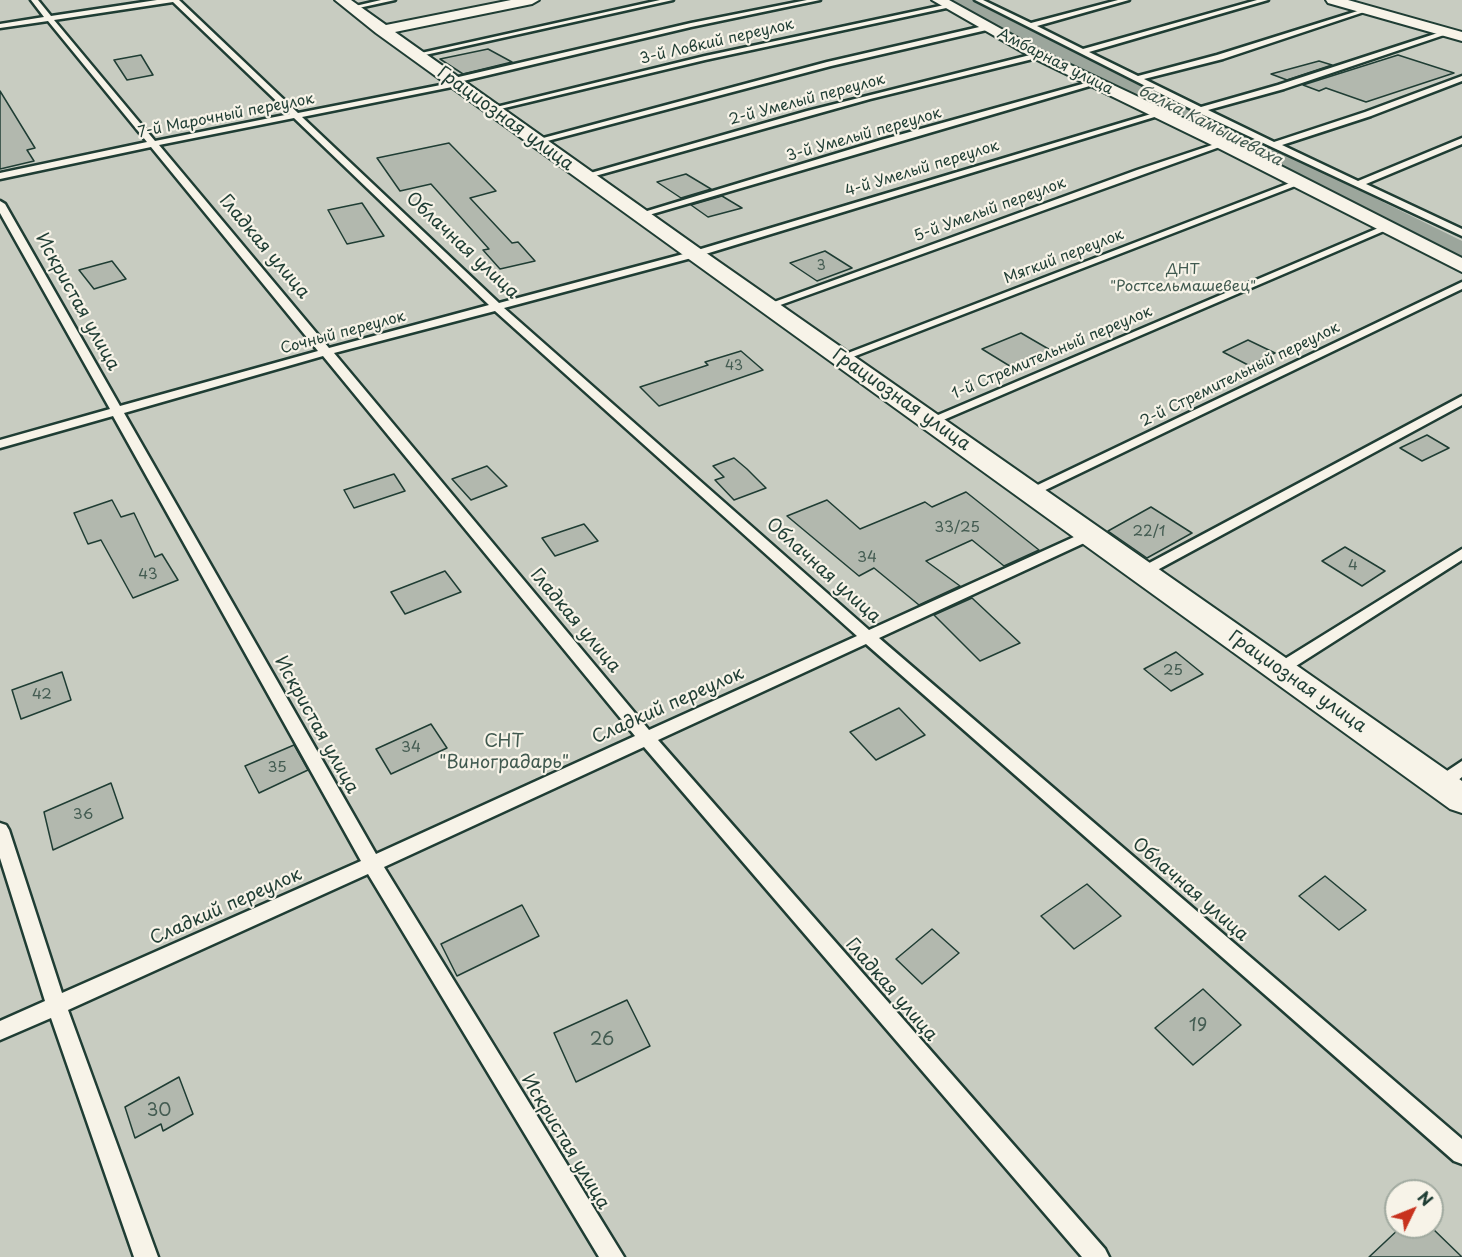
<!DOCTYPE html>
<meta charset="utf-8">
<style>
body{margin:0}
#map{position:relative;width:1462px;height:1257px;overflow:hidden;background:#eae8dd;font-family:"Playpen Sans",sans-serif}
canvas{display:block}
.north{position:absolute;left:1384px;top:1179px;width:60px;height:60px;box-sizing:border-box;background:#f7f3e8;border:2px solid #a1aaa0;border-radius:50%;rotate:47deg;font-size:16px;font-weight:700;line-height:24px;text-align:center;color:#1f3d34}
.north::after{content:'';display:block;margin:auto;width:21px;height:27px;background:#c8321e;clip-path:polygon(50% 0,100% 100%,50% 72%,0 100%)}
</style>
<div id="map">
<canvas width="1462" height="1257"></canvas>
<div class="north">N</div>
</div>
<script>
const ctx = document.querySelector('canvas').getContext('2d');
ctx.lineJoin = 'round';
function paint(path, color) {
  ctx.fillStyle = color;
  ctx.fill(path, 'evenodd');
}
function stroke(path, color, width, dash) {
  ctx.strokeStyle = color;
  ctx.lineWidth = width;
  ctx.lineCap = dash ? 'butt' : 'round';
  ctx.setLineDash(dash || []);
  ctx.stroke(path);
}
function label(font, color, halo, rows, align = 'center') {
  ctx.font = font + ' "Playpen Sans",sans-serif';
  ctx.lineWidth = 4.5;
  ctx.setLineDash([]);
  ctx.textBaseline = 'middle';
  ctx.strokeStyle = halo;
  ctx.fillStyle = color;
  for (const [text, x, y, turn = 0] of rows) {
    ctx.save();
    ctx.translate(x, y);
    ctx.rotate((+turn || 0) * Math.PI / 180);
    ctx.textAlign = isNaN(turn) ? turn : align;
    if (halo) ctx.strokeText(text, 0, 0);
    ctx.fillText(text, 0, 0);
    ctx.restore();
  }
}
const green = new Path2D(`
 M 0,0 L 1323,0 L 1462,41 L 1462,1257 L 0,1257 ZM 1396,1191 L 1432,1191 L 1432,1227 L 1396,1227 Z
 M 1342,0 L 1462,0 L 1462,35 Z`);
const river = new Path2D(`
 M 946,0 L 974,0 L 1462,241 L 1462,262 L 1451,260 L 949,5 Z`);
const building = new Path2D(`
 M 488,49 L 512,62 L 463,74 L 440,59 Z
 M 141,55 L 153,75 L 127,80 L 114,60 Z
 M 1398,55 L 1454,73 L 1366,102 L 1326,88 L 1319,91 L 1303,85 Z
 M 1319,61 L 1332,65 L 1287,80 L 1271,74 Z
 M 0,91 L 35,148 L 27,150 L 34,161 L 0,169 Z
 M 449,143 L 496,191 L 470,198 L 512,243 L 518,242 L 535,261 L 500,269 L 483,250 L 489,249 L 431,184 L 400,191 L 377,158 Z
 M 686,174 L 711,189 L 681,198 L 657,182 Z
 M 722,196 L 742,208 L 708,217 L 691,205 Z
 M 362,203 L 384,236 L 347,244 L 328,210 Z
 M 825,251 L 852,268 L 817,281 L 790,263 Z
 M 112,261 L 126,279 L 94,289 L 79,270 Z
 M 1021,333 L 1052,351 L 1013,368 L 982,349 Z
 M 1248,340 L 1275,353 L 1250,366 L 1223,352 Z
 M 741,351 L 763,370 L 659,406 L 640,387 L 708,365 L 705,362 Z
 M 1427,435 L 1449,448 L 1422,461 L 1400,448 Z
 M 734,458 L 747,469 L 766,488 L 734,500 L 715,480 L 724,477 L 713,466 Z
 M 487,466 L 507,486 L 471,500 L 452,479 Z
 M 394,474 L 405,491 L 354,508 L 344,490 Z
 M 966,492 L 1039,550 L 1004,566 L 972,540 L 926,561 L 960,586 L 919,605 L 874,568 L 859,576 L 787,516 L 827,500 L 860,529 L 925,502 L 932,507 Z
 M 112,500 L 121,517 L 134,513 L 155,557 L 162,554 L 178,580 L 133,598 L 101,540 L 88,544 L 74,513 Z
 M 1151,507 L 1192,533 L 1147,558 L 1108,531 Z
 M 584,524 L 598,541 L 555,556 L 542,538 Z
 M 1345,547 L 1385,571 L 1362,586 L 1322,561 Z
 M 445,571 L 461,592 L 405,614 L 391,592 Z
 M 972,598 L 1020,643 L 980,661 L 934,615 Z
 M 1176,652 L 1203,674 L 1171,691 L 1144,669 Z
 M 62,672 L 71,700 L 21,719 L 12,690 Z
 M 899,708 L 925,735 L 876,760 L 850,732 Z
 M 431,724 L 447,748 L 391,774 L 376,749 Z
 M 294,745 L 308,770 L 259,793 L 245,766 Z
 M 111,783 L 123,818 L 53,850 L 44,812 Z
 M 1325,876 L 1366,910 L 1339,930 L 1299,896 Z
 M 1087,884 L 1121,916 L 1074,949 L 1041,916 Z
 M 522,905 L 539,936 L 457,976 L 441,944 Z
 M 932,929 L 959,953 L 922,984 L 896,959 Z
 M 1203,989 L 1241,1025 L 1193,1065 L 1155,1028 Z
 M 627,1000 L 650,1046 L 576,1082 L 554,1033 Z
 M 179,1077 L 193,1114 L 163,1131 L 161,1124 L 135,1138 L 125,1107 Z
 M 1401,1227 L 1431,1227 L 1462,1257 L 1369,1257 Z`);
const lane = new Path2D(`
 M 31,0 L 38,0 L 51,16 L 157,0 L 179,0 L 298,113 L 451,83 L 450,79 L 691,23 L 807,0 L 820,0 L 691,27 L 459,82 L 461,84 L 457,86 L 302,117 L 499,303 L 691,252 L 1161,111 L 1161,115 L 699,256 L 504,308 L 869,630 L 1085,532 L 1095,532 L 1097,535 L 1095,538 L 879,638 L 1462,1139 L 1462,1164 L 1454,1161 L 866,644 L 658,740 L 1105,1249 L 1109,1257 L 1082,1257 L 644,747 L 384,867 L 624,1257 L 599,1257 L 368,874 L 68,1010 L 158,1257 L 134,1257 L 51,1018 L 0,1040 L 0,1021 L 45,1001 L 0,858 L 0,823 L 6,825 L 9,830 L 62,993 L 361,861 L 113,416 L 0,448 L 0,440 L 110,409 L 0,213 L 0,201 L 5,204 L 120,406 L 318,351 L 151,147 L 0,179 L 0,173 L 147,142 L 48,21 L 0,28 L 0,24 L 44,17 ZM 173,2 L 290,114 L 155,141 L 54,20 ZM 294,118 L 489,305 L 329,348 L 159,145 ZM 495,311 L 857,636 L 649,730 L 334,353 ZM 323,356 L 635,736 L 376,854 L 124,413 Z
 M 381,0 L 395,0 L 354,9 L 351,7 Z
 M 660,0 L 673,0 L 416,57 L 412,55 Z
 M 975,0 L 983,0 L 1031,23 L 1118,0 L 1129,0 L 1037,26 L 1083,49 L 1257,0 L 1268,0 L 1089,52 L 1138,76 L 1217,55 L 1364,9 L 1370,10 L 1223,59 L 1144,79 L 1201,107 L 1278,85 L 1447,30 L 1447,34 L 1284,89 L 1208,110 L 1274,142 L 1365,112 L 1462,76 L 1462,81 L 1371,116 L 1282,145 L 1358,181 L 1462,138 L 1462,144 L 1366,184 L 1462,229 L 1462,236 L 1197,112 Z
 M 949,4 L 951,7 L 705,60 L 492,111 L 488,109 L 705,56 Z
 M 988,25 L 991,29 L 831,66 L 536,144 L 532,141 L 827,62 Z
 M 1038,53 L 1041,53 L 1041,57 L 870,99 L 588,178 L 580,176 L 807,111 Z
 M 1093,81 L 1100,83 L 642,217 L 634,215 L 881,140 Z
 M 1221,142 L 1228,144 L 772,308 L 768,309 L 763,306 L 1137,170 Z
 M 1295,181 L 1303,183 L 845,360 L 837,360 L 835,358 Z
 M 1383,226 L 1391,228 L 934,424 L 926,424 L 924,421 Z
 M 1462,282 L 1462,289 L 1035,495 L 1025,495 L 1023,492 Z
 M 1462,396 L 1462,405 L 1148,575 L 1138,575 L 1136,572 L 1138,569 Z
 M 1462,549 L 1462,560 L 1285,673 L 1275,673 L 1272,669 L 1275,665 Z
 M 1462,761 L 1462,777 C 1453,784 1446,792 1435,789 L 1432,784 L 1435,779 Z`);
const street = new Path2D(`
 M 335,0 L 351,0 L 386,25 L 511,0 L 539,0 L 532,4 L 395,32 L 702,250 L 1462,781 L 1462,813 L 1450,809 L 376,33 Z
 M 932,0 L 949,0 L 1043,52 L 1230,140 L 1462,258 L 1462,272 L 1218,148 L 1033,58 Z
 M 1326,0 L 1348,0 L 1462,32 L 1462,41 L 1328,3 Z`);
const farNumbernames = [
 ["3",821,266],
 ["43",734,366]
];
const farStreetnames = [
 ["3-й Ловкий переулок",717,42,-13],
 ["Амбарная улица",1055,62,27],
 ["2-й Умелый переулок",807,100,-15],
 ["7-й Марочный переулок",226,116,-11],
 ["3-й Умелый переулок",864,135,-16],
 ["4-й Умелый переулок",922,169,-17],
 ["5-й Умелый переулок",990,210,-20],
 ["Мягкий переулок",1064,257,-21],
 ["Сочный переулок",343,333,-15],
 ["1-й Стремительный переулок",1052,353,-23],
 ["2-й Стремительный переулок",1240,375,-26]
];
const farParknames = [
 ["ДНТ",1183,270],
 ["\"Ростсельмашевец\"",1183,287]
];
const numberNames = [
 ["33/25",957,528],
 ["22/1",1149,532],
 ["34",867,558],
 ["4",1353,566],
 ["43",148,575],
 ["25",1173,671],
 ["42",42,695],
 ["34",411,748],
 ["35",277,768],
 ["36",83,815]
];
const farWaternames = [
 ["балка Камышеваха",1210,126,27]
];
const streetNames = [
 ["Грациозная улица",505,119,36],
 ["Облачная улица",462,246,43],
 ["Гладкая улица",264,247,50],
 ["Искристая улица",77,302,61],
 ["Грациозная улица",901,400,35],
 ["Облачная улица",823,571,42],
 ["Гладкая улица",575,621,50],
 ["Грациозная улица",1297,682,35],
 ["Сладкий переулок",668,706,-24],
 ["Искристая улица",316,725,61],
 ["Облачная улица",1190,890,41],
 ["Сладкий переулок",226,907,-24],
 ["Гладкая улица",891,990,49],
 ["Искристая улица",565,1142,59]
];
const parkNames = [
 ["СНТ",504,742],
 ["\"Виноградарь\"",504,763]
];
const nearNumbernames = [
 ["19",1198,1026],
 ["26",602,1040],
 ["30",159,1111]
];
paint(green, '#c8ccc1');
paint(river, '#9ca69c');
paint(building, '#b2b8ae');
stroke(building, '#1f3d34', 1.5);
stroke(lane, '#1f3d34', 5);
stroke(street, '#1f3d34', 4);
paint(lane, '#f7f3e8');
paint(street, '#f7f3e8');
label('14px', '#445c52', null, farNumbernames);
label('15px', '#1f3d34', '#f7f3e8', farStreetnames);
label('15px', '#415a50', '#f7f3e8', farParknames);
label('15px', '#445c52', null, numberNames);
label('italic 16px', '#445c53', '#f7f3e8', farWaternames);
label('18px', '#1f3d34', '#f7f3e8', streetNames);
label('18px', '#415a50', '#f7f3e8', parkNames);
label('18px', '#445c52', null, nearNumbernames);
</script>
